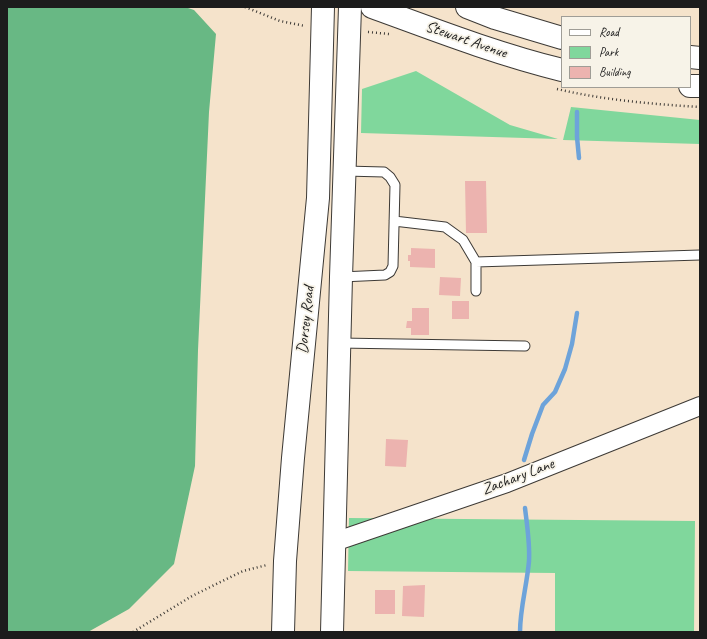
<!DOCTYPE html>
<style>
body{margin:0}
#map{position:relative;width:707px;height:639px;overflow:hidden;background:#f5e3cb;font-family:Caveat,sans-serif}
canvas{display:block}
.frame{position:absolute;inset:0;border:8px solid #1c1c1c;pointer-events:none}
.legend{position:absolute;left:561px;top:16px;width:130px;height:72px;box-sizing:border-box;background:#f7f3e8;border:1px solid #9f9d96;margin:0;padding:5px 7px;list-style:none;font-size:12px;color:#1c1c1c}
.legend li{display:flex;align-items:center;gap:8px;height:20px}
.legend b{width:20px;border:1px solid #9f9d96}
</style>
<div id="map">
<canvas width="707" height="639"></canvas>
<div class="frame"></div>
<ul class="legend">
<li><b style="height:5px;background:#fff"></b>Road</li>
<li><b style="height:11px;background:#80d79c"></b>Park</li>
<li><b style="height:11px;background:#ecb3af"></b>Building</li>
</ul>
</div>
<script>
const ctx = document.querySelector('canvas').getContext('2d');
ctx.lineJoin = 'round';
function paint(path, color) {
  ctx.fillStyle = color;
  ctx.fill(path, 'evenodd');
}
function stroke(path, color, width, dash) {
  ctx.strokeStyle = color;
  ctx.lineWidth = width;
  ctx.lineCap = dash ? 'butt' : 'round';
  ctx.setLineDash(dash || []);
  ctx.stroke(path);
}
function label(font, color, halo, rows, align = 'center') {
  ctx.font = font + ' Caveat,sans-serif';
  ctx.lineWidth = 3.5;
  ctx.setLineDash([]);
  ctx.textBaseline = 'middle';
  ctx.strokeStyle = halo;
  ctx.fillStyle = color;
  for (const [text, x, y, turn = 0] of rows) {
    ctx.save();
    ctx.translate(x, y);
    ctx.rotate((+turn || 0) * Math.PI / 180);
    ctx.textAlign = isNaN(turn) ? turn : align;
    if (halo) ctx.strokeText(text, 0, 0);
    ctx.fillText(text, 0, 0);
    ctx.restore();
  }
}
const green = new Path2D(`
 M 416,71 L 510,125 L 558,139 L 361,133 L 362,89 Z
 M 571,107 L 700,120 L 700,144 L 563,140 Z
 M 349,518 L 695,521 L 694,632 L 555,632 L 555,573 L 348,571 Z`);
const forest = new Path2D(`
 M 7,7 L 185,7 L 194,10 L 216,34 L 209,112 L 198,350 L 195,466 L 174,564 L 129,609 L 88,632 L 7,632 Z`);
const stream = new Path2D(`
 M 577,112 L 577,137 L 579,158
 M 524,460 L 532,434 L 543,405 L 555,392 L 565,369 L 572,344 L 577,313
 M 520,632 C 520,608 527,585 529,561 C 530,543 527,525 525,508`);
const building = new Path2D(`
 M 465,181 L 486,181 L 487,233 L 466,233 Z
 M 411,248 L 435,249 L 435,268 L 410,267 L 410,261 L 408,261 L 408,255 L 411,255 Z
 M 440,277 L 461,278 L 460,296 L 439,295 Z
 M 452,301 L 469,301 L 469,319 L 452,319 Z
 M 412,308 L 429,308 L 429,335 L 411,335 L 411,328 L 406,328 L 407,321 L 412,321 Z
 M 386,439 L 408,440 L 406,467 L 385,466 Z
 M 425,585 L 424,617 L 402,616 L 403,586 Z
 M 375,590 L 395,590 L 395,614 L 375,614 Z`);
const path = new Path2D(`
 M 245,7 L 280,21 L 305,26
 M 368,32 L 389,34
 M 557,89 C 604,100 651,104 700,107
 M 133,632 L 192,596 L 243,571 L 267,565`);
const lane = new Path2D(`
 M 394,221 L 445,227 L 463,240 L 476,262 L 476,291
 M 476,262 L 700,255
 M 341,277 L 385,275 L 390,272 L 393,266 L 395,185 L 390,177 L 384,172 L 345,171
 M 339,343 L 525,346`);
const street = new Path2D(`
 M 334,542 L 507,483 L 700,406`);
const secondary = new Path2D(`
 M 372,7 C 435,30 497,54 562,70
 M 467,7 L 495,18 L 562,38
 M 690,57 L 700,58
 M 690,86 L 700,86`);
const primary = new Path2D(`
 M 283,632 L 285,561 L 293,458 L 318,198 L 323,7
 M 332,632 L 341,277 L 350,7`);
const streetNames = [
 ["Stewart Avenue",466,40,19],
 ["Dorsey Road",306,320,-84],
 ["Zachary Lane",518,477,-21]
];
paint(green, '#80d79c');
paint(forest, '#68b884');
stroke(stream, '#6da3da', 4.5);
paint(building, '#ecb3af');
stroke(lane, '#3d3a36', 11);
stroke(street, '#3d3a36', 20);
stroke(secondary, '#3d3a36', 24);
stroke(primary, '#3d3a36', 24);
stroke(path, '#3d3a36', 2.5, [1, 3]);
stroke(lane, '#fff', 9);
stroke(street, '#fff', 18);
stroke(secondary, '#fff', 22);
stroke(primary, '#fff', 22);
label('16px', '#1c1c1c', '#f7f3e8', streetNames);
</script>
